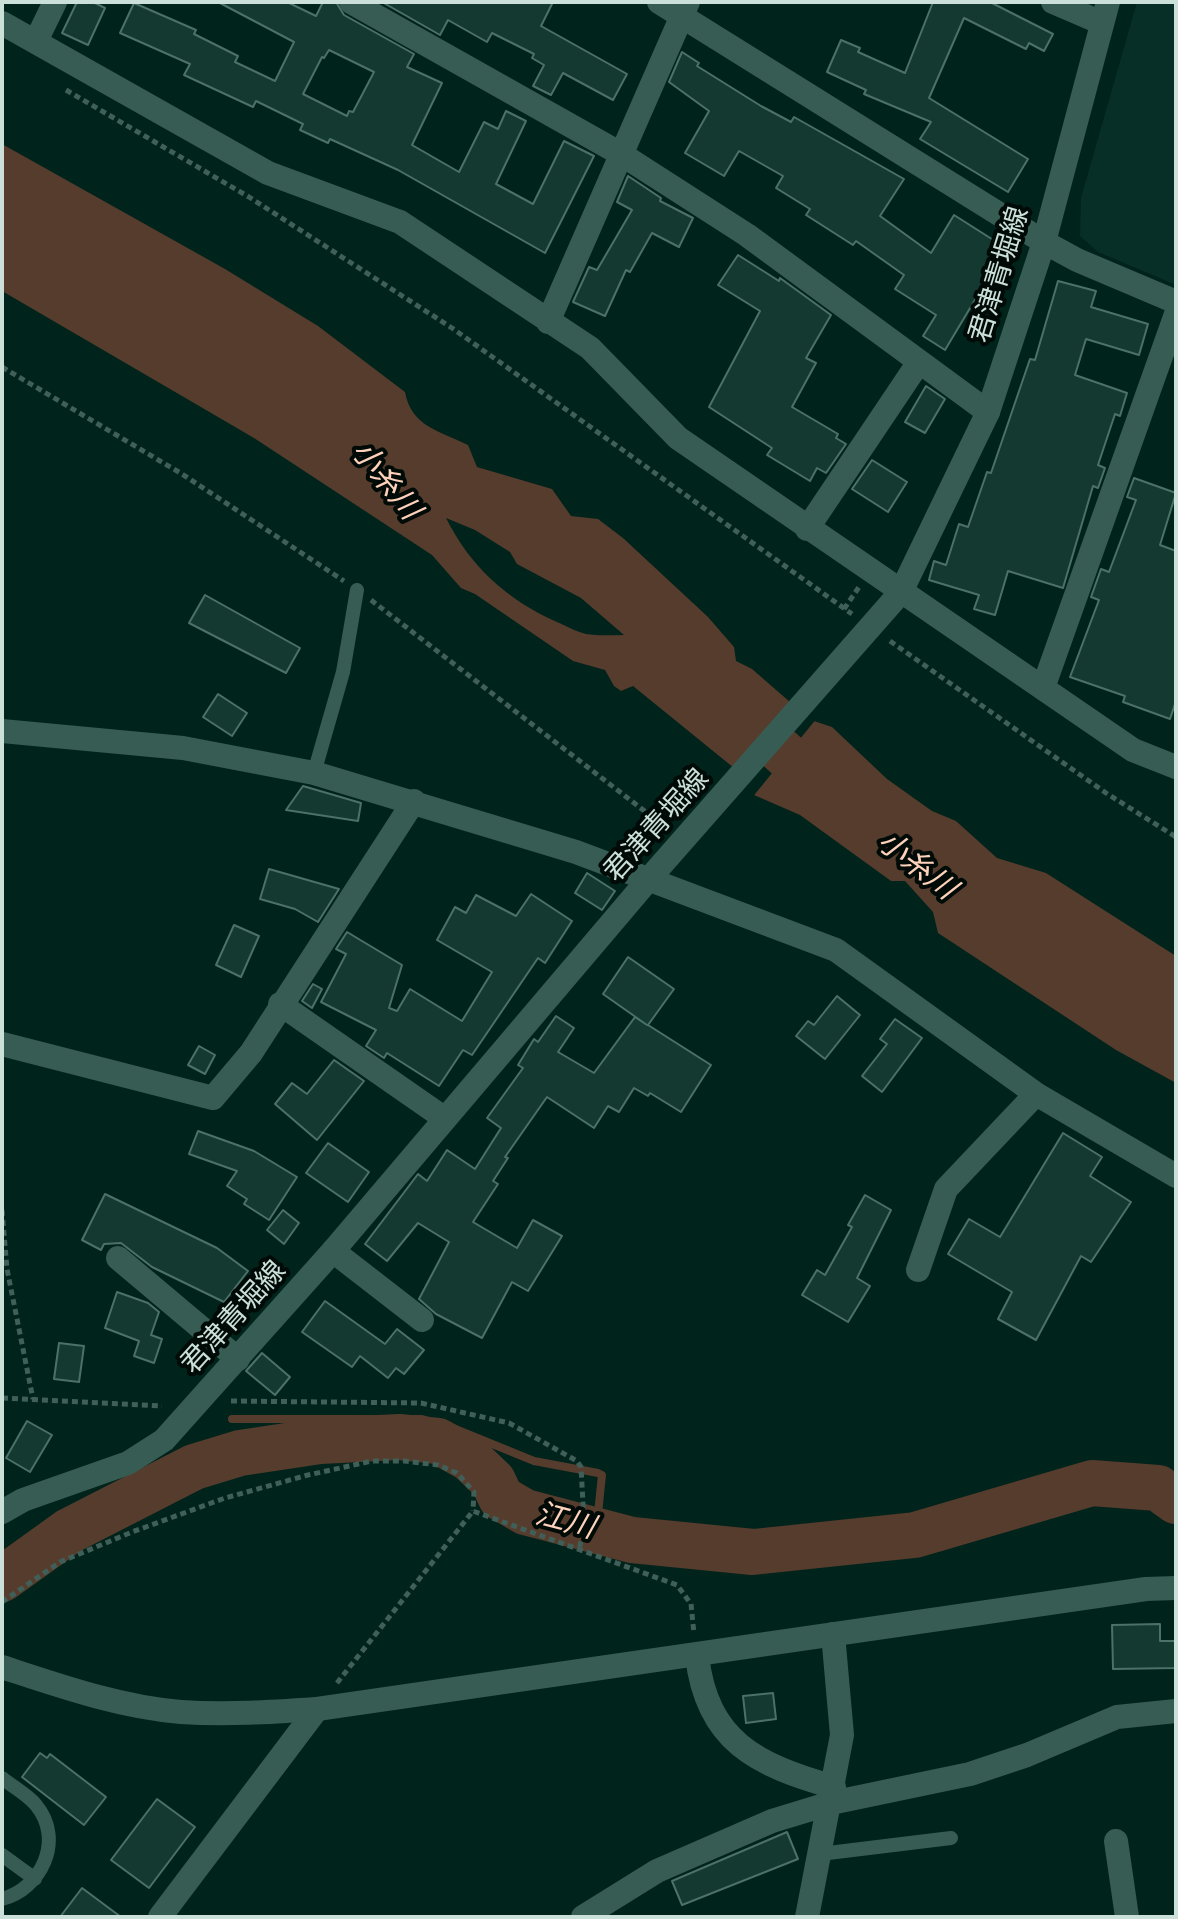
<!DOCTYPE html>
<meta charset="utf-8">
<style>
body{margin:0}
#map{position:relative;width:1178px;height:1919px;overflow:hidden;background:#00231c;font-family:"Fira Sans",sans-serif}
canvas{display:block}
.frame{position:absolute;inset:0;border:4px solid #cce0da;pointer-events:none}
</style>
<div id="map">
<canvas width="1178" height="1919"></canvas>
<div class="frame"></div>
</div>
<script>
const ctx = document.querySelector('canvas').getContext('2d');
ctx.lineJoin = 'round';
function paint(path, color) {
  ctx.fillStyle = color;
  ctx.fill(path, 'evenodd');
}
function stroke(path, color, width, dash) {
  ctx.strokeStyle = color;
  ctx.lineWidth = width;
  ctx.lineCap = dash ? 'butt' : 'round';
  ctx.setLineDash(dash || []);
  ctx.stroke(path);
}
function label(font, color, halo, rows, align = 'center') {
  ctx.font = font + ' "Fira Sans","Noto Sans JP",sans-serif';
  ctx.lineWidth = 8;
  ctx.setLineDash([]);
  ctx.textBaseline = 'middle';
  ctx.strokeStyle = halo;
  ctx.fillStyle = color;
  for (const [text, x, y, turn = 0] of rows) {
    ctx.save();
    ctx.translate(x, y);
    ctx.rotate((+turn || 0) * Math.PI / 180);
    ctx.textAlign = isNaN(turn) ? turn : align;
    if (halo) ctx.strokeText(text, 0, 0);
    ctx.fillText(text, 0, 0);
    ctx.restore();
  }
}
const built = new Path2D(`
 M 1137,2 L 1176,2 L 1176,285 L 1098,252 L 1080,236 L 1081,198 Z`);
const water = new Path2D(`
 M 2,144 L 225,269 L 318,326 L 405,392 C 411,426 439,431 468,445 L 477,467 L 552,489 L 571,516 L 598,519 L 623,538 L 708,617 L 734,647 L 736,661 L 752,669 L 790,702 L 734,768 L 633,686 L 621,691 L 614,686 L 605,670 L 573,661 L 475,594 L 461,588 L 432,555 L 254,438 L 2,291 ZM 446,518 L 475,530 L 510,552 L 517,564 L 581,598 L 624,635 C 612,635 598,636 586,634 C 577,632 566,626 557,622 C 507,600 470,566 446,518 Z
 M 814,721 L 832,727 L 887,779 L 932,811 L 956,821 L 997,858 L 1046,873 L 1176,956 L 1176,1083 L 1116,1050 L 938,933 L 933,912 L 905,881 L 891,881 L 800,815 L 754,795 Z`);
const pier = new Path2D(`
 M 817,718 L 754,795 L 751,798 L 751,792 L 811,719 Z`);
const stream = new Path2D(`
 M 232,1419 L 422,1419 L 453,1428 L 534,1461 L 598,1473 L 602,1475 L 596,1533`);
const river = new Path2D(`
 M 732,707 L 834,798
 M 2,1579 L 69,1531 L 194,1467 L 240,1453 L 320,1441 L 399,1437 L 438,1441 L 470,1459 L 493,1481 L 501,1498 L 525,1512 L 632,1540 L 753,1552 L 915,1535 L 1092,1483 L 1158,1488 L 1176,1501`);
const building = new Path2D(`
 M 77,2 L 93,2 L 105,8 L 88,45 L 62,33 Z
 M 218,2 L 287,2 L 316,16 L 323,2 L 336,2 L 344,15 L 414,54 L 407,67 L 442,83 L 412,145 L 459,172 L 484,122 L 498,129 L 506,111 L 526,121 L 496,184 L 533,204 L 564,141 L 594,156 L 545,253 L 398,170 L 330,139 L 328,143 L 300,130 L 303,124 L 256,101 L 253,107 L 184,75 L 190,64 L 120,33 L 134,3 L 196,30 L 194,34 L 238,56 L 235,62 L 275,81 L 294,42 ZM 329,50 L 374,72 L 353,112 L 349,111 L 347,116 L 303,94 L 322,57 L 324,58 Z
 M 382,2 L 553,2 L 541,26 L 627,74 L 613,100 L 563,73 L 551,95 L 533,86 L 544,65 L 532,58 L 534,54 L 492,33 L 487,42 L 448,20 L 440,35 Z
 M 933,2 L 990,2 L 1053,34 L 1044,51 L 1029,43 L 1026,49 L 964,18 L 929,98 L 1028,159 L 1008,192 L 920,139 L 931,122 L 864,94 L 866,90 L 827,72 L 841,40 L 860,48 L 858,52 L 905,73 Z
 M 682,52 L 699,63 L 697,66 L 761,106 L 791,122 L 794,117 L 904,179 L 880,216 L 931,253 L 954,215 L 1006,248 L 945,350 L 923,336 L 936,315 L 895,289 L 904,275 L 856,241 L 853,245 L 806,215 L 810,209 L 776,188 L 783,176 L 739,151 L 724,176 L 685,153 L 709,111 L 669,82 Z
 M 628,176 L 661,198 L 660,201 L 693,218 L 679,247 L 652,233 L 630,272 L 626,270 L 605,316 L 573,302 L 589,267 L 597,270 L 632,210 L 617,202 Z
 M 738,255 L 779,281 L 780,278 L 831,315 L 806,358 L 816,363 L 792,407 L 838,434 L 836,438 L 846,444 L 826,473 L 817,468 L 810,481 L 767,455 L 772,448 L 709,407 L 760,311 L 718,285 Z
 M 1058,281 L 1096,291 L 1091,307 L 1148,324 L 1139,355 L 1086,339 L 1075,375 L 1127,393 L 1120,416 L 1115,414 L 1098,465 L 1105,468 L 1098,488 L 1093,486 L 1063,588 L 1008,571 L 995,615 L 974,609 L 979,595 L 929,580 L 934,561 L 946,565 L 959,524 L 968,527 L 987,472 L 991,473 L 1030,359 L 1035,360 Z
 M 926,386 L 945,399 L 925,433 L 905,422 Z
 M 872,460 L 907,482 L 888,512 L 852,489 Z
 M 1134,478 L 1176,493 L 1160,545 L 1176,551 L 1176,701 L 1170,719 L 1123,702 L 1125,696 L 1070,677 L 1099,600 L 1091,597 L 1101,569 L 1109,572 L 1136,500 L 1127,497 Z
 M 205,595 L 300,648 L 286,673 L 189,623 Z
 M 218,694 L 247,713 L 232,736 L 203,717 Z
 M 303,786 L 361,803 L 358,821 L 286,810 Z
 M 269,869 L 339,889 L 318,922 L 295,909 L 260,899 Z
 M 587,873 L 615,891 L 602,910 L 575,893 Z
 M 531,894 L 572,921 L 545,963 L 538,958 L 472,1055 L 463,1050 L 439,1086 L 387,1053 L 384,1058 L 366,1046 L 376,1030 L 321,1002 L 346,954 L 336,949 L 347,932 L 402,965 L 389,1008 L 397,1011 L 410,989 L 462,1021 L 492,972 L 437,940 L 455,907 L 466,913 L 476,895 L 516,916 Z
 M 234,925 L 259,936 L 241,977 L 216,965 Z
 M 628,957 L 674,989 L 648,1025 L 711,1065 L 681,1112 L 650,1093 L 648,1096 L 634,1088 L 619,1112 L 608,1106 L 594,1128 L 547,1097 L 505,1157 L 508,1158 L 493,1181 L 498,1184 L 473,1222 L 517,1248 L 533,1220 L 562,1236 L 528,1291 L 512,1282 L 482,1338 L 436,1314 L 419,1299 L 449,1242 L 418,1223 L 387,1261 L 365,1244 L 418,1174 L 427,1181 L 447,1150 L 475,1169 L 501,1128 L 487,1118 L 523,1068 L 518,1065 L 534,1039 L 538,1042 L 556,1016 L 574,1028 L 558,1052 L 594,1073 L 635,1017 L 647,1025 L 603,994 Z
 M 313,984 L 322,989 L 312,1008 L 302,1001 Z
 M 837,996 L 860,1015 L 825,1059 L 796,1036 L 808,1021 L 814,1025 Z
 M 895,1019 L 922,1038 L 882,1092 L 862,1076 L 887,1044 L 880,1039 Z
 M 199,1046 L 215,1055 L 205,1074 L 188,1065 Z
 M 334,1060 L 364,1081 L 317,1140 L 275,1104 L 292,1083 L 307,1094 Z
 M 198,1131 L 254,1151 L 297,1177 L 269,1220 L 244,1204 L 247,1199 L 227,1186 L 237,1171 L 189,1154 Z
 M 1063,1133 L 1102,1157 L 1090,1176 L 1131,1202 L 1091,1262 L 1081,1256 L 1036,1340 L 998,1319 L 1012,1292 L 948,1254 L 969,1219 L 1000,1237 Z
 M 328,1143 L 369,1172 L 348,1202 L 306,1173 Z
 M 105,1194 L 217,1248 L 248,1271 L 224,1302 L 152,1267 L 121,1243 L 104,1244 L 101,1250 L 82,1240 Z
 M 865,1195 L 891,1210 L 857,1278 L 870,1286 L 848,1322 L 802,1295 L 817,1270 L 825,1275 L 852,1227 L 848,1225 Z
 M 283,1210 L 299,1223 L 284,1244 L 267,1230 Z
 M 117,1292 L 148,1303 L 159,1312 L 151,1335 L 162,1339 L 154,1363 L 134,1356 L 139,1341 L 105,1328 Z
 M 325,1301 L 385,1344 L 397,1329 L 424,1350 L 404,1374 L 396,1368 L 388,1378 L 360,1356 L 352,1367 L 302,1332 Z
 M 59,1343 L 84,1346 L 79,1382 L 54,1379 Z
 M 262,1353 L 290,1377 L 275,1395 L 246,1371 Z
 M 27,1421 L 52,1435 L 30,1472 L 6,1458 Z
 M 1160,1624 L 1160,1641 L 1176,1641 L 1176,1668 L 1113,1669 L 1112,1625 Z
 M 773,1693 L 776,1719 L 746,1723 L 743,1696 Z
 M 40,1753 L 47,1758 L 50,1754 L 106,1797 L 84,1825 L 22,1777 Z
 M 157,1799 L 195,1827 L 149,1888 L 111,1860 Z
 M 787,1832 L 798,1859 L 682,1905 L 672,1881 Z
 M 82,1888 L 121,1917 L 60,1917 Z`);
const path = new Path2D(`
 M 66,90 L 249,197 L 452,328 L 852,614
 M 2,367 L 182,474 L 344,581
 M 371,600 L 664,826
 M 844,609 L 859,587
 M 890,641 L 1106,793 L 1176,837
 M 2,1210 L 7,1269 L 33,1399
 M 2,1398 L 162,1406
 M 231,1401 L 421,1403 L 509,1423 L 577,1461 L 581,1467 L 584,1522 L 579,1552
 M 2,1602 L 60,1562 L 132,1532 L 225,1498 L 308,1475 L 372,1461 L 405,1461 L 438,1465 L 457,1473 L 474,1492 L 473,1511
 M 337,1683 L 473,1511 L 677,1585 L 691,1604 L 694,1634`);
const service = new Path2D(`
 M 314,773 L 343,672 L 357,590
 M 2,1778 C 13,1787 28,1795 36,1805 C 65,1840 41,1889 2,1899
 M 820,1854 L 951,1838
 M 2,1855 L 35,1879`);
const minor = new Path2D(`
 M 351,2 L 621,154 L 747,235 L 988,412
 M 1053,2 L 1102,23
 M 2,23 L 268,173 L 400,222 L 590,348 L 678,438 L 1133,750 L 1176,767
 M 36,41 L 55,2
 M 548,322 L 688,2
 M 807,529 L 919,362
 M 1043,688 L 1176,314
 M 2,731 L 183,748 L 314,773 L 576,852 L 836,950 L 1036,1094 L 1176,1176
 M 280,1004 L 444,1118
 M 2,1044 L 213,1098 L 251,1053 L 414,801
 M 333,1251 L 422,1320
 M 118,1258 L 238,1359
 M 918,1270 L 946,1189 L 1036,1094
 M 697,1656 C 707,1742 757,1765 834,1787
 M 1116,1841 L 1127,1917
 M 160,1917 L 317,1709
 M 583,1917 L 657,1871 L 772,1821 L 831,1803 L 970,1774 L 1027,1755 L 1117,1717 L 1176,1711
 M 807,1917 L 842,1735 L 833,1634`);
const tertiary = new Path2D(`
 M 659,2 L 1044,242 L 1077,260 L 1176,302
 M 2,1667 C 60,1686 120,1707 181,1712 C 226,1715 272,1712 317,1709 L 1146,1589 L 1176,1588`);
const secondary = new Path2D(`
 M 2,1512 L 23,1500 L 128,1463 L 164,1440 L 333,1251 L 648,880 L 901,592 L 988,412 L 1044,242 L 1108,2`);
const streetNames = [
 ["君津青堀線",1000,275,-73],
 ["君津青堀線",657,826,-48],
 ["君津青堀線",234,1318,-48]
];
const waterNames = [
 ["小糸川",385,481,51],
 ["小糸川",916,866,38],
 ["江川",565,1522,15]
];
paint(built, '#072e27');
paint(water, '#553c2d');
paint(pier, '#00231c');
stroke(stream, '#553c2d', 8);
stroke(river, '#553c2d', 46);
paint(building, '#133931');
stroke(building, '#4b7168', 2);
stroke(path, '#405f58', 5, [6, 4]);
stroke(service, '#375c53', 14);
stroke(minor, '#375c53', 24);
stroke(tertiary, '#375c53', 24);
stroke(secondary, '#375c53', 24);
label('28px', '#cce0da', '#000a07', streetNames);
label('italic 30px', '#fdd1ba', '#000a07', waterNames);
</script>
